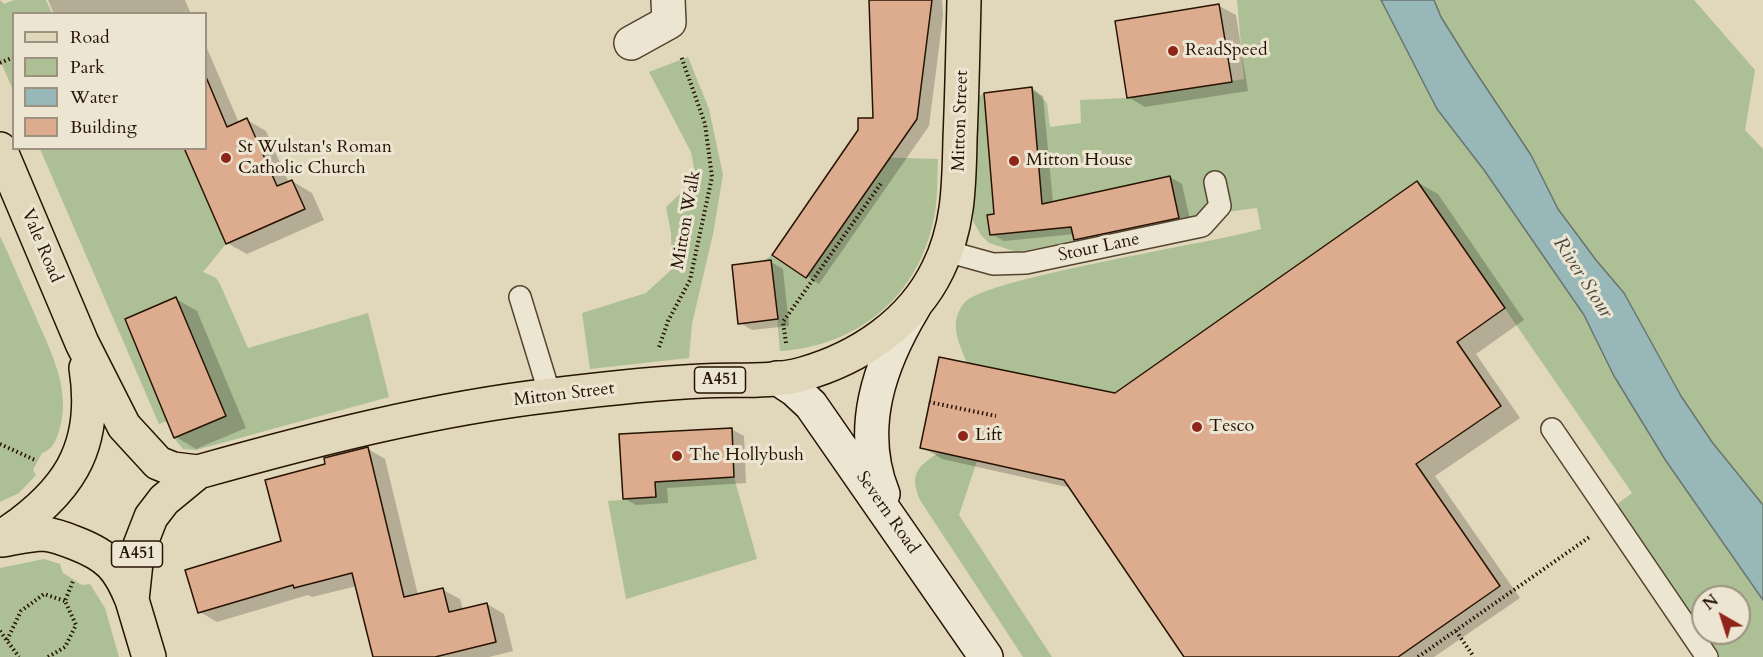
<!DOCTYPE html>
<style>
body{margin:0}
#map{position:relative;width:1763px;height:657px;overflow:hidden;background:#e1d7ba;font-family:Cardo,serif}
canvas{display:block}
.legend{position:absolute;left:12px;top:12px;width:195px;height:138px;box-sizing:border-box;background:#ece5d2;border:2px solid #9d917f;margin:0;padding:8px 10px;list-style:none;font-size:18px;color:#261302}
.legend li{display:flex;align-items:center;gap:12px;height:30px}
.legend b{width:30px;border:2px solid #9d917f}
.north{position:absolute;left:1691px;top:585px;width:60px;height:60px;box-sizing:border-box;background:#ece5d2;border:2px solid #9d917f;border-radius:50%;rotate:321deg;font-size:16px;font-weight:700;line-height:24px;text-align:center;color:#261302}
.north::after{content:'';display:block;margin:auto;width:21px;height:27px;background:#8f2418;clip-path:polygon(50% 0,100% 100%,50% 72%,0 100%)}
</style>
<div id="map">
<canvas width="1763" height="657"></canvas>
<ul class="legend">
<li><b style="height:8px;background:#e1d7ba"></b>Road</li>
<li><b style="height:16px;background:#adbf95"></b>Park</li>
<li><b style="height:16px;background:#97b7b8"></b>Water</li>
<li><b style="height:16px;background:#ddac8e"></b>Building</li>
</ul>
<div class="north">N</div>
</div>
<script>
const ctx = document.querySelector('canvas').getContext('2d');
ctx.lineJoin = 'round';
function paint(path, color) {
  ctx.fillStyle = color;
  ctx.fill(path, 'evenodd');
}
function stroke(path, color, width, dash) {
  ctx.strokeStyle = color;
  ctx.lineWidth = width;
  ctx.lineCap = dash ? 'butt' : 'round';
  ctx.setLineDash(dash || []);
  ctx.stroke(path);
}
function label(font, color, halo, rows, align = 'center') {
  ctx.font = font + ' Cardo,serif';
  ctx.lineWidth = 6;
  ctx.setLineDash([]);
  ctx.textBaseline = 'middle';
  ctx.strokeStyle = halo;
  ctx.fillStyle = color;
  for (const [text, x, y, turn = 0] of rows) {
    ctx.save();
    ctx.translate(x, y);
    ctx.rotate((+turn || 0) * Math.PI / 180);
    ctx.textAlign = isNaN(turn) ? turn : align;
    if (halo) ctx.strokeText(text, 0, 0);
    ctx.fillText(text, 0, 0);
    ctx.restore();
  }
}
const green = new Path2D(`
 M 0,0 L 4,4 L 14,0 L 46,0 L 52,13 L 14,14 L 13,90 L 0,60 Z
 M 1237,0 L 1381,0 L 1437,109 L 1484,170 L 1584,315 L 1614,376 L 1666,461 L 1763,600 L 1763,657 L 1707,657 L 1608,511 L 1632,493 L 1417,181 L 1115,393 L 967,363 C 959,342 948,324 964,303 C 984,278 1214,243 1261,229 L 1257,208 L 1180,218 L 1170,176 L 1066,198 L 1074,241 L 1017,252 L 989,243 L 981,235 L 973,221 L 977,98 L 984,93 L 995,234 L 1044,230 L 1032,87 L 1047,103 L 1050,127 L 1081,123 L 1080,100 L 1127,98 L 1244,79 ZM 1703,597 L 1739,597 L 1739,633 L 1703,633 Z
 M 1434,0 L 1694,0 L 1755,70 L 1745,130 L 1763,149 L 1763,505 L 1712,442 L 1681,396 L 1624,293 L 1596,260 L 1558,209 L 1531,155 L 1471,65 L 1441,17 Z
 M 688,57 L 709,109 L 723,175 L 713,234 L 692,324 L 689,358 L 590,369 L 582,313 L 646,293 L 672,269 L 671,233 L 666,207 L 696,179 L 691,152 L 649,72 Z
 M 40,149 L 184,149 L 226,244 L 203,272 L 216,278 L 220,284 L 248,348 L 368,313 L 389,397 L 196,450 L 183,449 L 174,438 L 226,416 L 177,298 L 125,320 L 168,421 L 159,424 Z
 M 840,156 L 938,159 C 937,178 938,199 934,218 C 918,297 858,346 780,351 L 775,294 L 763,261 L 772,255 Z
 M 0,236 C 11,259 21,284 32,308 C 49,349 75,392 57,437 C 54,445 50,450 42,453 L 33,470 L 36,475 L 19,493 L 0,502 Z
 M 939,452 L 977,461 L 959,515 L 1052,657 L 1023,657 L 920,500 C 909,473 917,468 939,452 Z
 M 734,477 L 757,559 L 626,599 L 608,501 L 656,497 L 655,482 Z
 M 44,559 L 60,564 L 63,573 L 82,585 L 90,584 L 105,608 L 119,657 L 0,657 L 0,568 Z`);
const water = new Path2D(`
 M 1381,0 L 1434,0 L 1441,17 L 1471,65 L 1531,155 L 1558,209 L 1596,260 L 1624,293 L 1681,396 L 1712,442 L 1763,505 L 1763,600 L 1666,461 L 1614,376 L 1584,315 L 1484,170 L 1437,109 Z`);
const shadow = new Path2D(`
 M 48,0 L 185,0 L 191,14 L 54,14 Z
 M 870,0 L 942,0 L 943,16 L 929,126 L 819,284 L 774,254 L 874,119 Z
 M 1219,6 L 1236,15 L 1248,91 L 1145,107 L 1128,97 Z
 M 206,46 L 239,123 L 247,120 L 266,131 L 289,183 L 292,181 L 312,193 L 324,220 L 247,254 L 227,243 L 206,148 Z
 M 1031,89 L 1043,96 L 1053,203 L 1170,177 L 1182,184 L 1191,224 L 1088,246 L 1076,239 L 1075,234 L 1004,241 L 991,234 Z
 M 1417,182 L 1438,194 L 1524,320 L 1476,354 L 1520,418 L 1435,476 L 1520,598 L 1434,657 L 1186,657 L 1071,488 L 942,459 L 922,447 L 1116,395 Z
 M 771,262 L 783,269 L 789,326 L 752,330 L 740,323 Z
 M 176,299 L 197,311 L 246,428 L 196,449 L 176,437 Z
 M 731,429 L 744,436 L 746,483 L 667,488 L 668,503 L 636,505 L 624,498 Z
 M 368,449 L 385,459 L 418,595 L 443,590 L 460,599 L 463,610 L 487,604 L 504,614 L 513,651 L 489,657 L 374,657 L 357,586 L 312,597 L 308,595 L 217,622 L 200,612 L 283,542 L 327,465 Z`);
const building = new Path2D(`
 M 869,0 L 932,0 L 917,119 L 806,278 L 772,255 L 858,130 L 858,118 L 873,118 Z
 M 1219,4 L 1232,82 L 1127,98 L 1115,21 Z
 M 206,77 L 227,127 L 247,118 L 277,186 L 292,180 L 305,209 L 226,244 L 184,148 L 206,148 Z
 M 1032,87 L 1042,204 L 1170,176 L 1179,218 L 1074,240 L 1071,227 L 990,235 L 987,215 L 994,214 L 984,93 Z
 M 1417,181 L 1505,308 L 1457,342 L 1501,406 L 1416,464 L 1500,586 L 1398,657 L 1184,657 L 1064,480 L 920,448 L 939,357 L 1115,393 Z
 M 771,260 L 778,319 L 738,324 L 732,265 Z
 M 176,297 L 226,416 L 174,438 L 125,319 Z
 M 732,428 L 734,477 L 655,482 L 656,497 L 623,499 L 619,434 Z
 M 368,447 L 404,597 L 443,588 L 449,612 L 487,603 L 496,642 L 435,657 L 373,657 L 352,573 L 294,588 L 293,585 L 198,613 L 185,570 L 281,541 L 265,480 L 325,464 L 324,458 Z`);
const path = new Path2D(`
 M 0,63 L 14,57
 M 786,343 L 783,322 L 882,182
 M 659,347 L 668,321 L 690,280 L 712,177 L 705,124 L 681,56
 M 929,402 L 996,416
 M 0,444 L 35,460
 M 0,631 L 19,657
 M 1456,631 L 1474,657
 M 7,640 L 21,611 L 44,594 L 65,601
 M 48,657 L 65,647 L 76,625 L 65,601 L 73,581
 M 1418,657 L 1591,536`);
const lane = new Path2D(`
 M 946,251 L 993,264 L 1026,263 L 1202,226 L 1220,206 L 1215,182
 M 520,297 L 550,395
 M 1552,429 L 1707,657`);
const street = new Path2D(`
 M 631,43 L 669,22 L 668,0`);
const secondary = new Path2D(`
 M 777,378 L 795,390 L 811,405 L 986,657
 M 883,494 C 857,429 879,365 914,307`);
const primary = new Path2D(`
 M 0,149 L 82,343 L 124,426 L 158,463 L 173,469 L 198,472 C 316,439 432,409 553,395 C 602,389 652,383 702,381 C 735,379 771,383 803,374 C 859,358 912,323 938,269 C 959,227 959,184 960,139 C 962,93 963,46 964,0
 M 0,538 C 66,495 99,450 86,368
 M 2,540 C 15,538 30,534 44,534 C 55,535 65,539 75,543 C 109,556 119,568 132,600
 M 149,657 L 132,600 L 137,553 L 151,517 L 164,500 L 198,472`);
const markers = [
 [1173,51,6,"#8f2418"],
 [226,158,6,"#8f2418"],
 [1014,161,6,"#8f2418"],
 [1197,427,6,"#8f2418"],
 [963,436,6,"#8f2418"],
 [677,456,6,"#8f2418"]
];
const shields = [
 [720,380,51],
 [137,554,51]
];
const shieldNames = [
 ["A451",720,380],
 ["A451",137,554]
];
const poiNames = [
 ["ReadSpeed",1185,51],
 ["St Wulstan's Roman",238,148],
 ["Catholic Church",238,169],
 ["Mitton House",1026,161],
 ["Tesco",1209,427],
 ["Lift",975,436],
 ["The Hollybush",689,456]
];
const streetNames = [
 ["Mitton Street",961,121,-88],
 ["Mitton Walk",687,220,-80],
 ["Vale Road",41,246,67],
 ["Stour Lane",1099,248,-12],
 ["Mitton Street",564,395,-7],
 ["Severn Road",887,513,55]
];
const waterNames = [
 ["River Stour",1582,278,57]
];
paint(green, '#adbf95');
paint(water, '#97b7b8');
stroke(water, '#6a756f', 1.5);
paint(shadow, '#0003');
paint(building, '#ddac8e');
stroke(building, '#261302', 1.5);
stroke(lane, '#554430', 24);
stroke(street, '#554430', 36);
stroke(secondary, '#261302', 36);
stroke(primary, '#261302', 36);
stroke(path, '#261302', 4, [1.5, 3]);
stroke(lane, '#ece5d2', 21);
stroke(street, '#ece5d2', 33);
stroke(secondary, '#ece5d2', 33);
stroke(primary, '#e1d7ba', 33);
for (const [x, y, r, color] of markers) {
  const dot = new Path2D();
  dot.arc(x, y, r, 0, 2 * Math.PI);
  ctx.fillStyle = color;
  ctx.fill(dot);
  stroke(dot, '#ece5d2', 2);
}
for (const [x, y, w] of shields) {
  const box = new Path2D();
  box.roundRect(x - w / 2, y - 13, w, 26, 4.5);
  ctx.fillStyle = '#ece5d2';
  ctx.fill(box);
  stroke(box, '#261302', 1.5);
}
label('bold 16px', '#261302', null, shieldNames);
label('18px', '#261302', '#ece5d2', poiNames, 'left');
label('18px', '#261302', '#ece5d2', streetNames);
label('italic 20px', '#4e4c42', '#ece5d2', waterNames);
</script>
